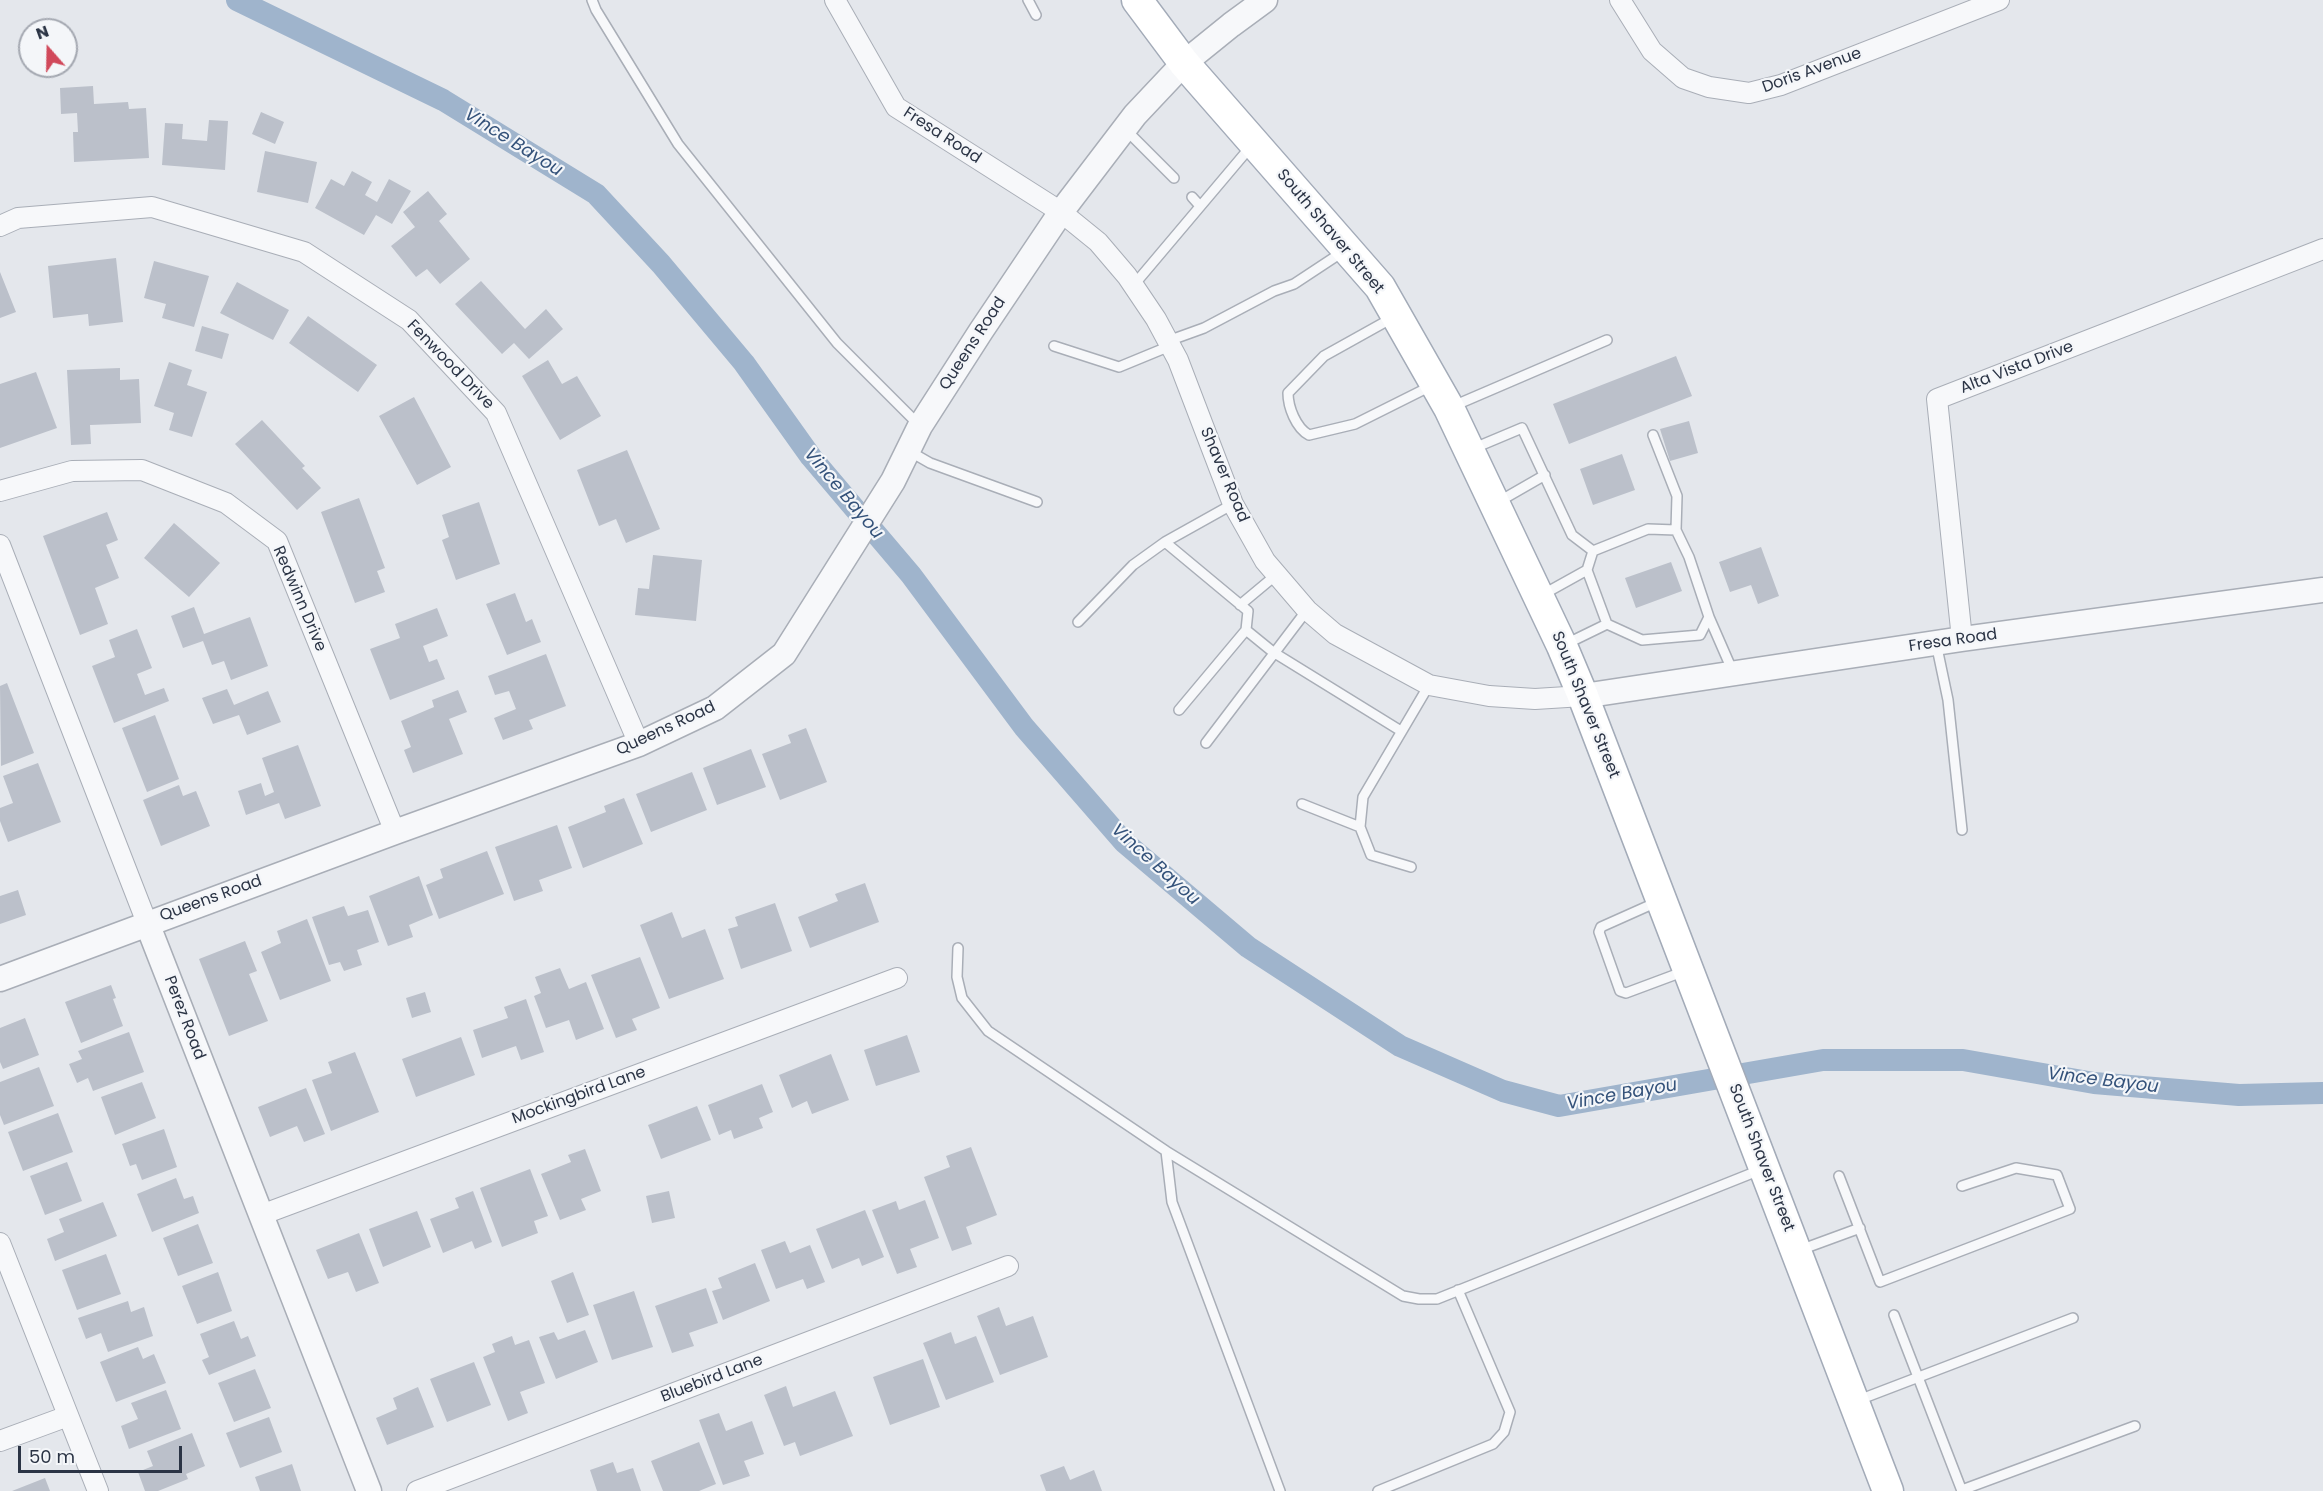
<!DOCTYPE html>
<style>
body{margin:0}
#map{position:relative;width:2323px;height:1491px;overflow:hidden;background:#e4e7ec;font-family:Poppins,sans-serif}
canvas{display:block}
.north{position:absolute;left:18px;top:18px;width:60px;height:60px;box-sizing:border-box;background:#f4f6f9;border:2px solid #a4a8b1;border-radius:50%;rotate:340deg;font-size:16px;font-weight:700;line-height:24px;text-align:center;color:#2b3445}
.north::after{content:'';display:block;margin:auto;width:21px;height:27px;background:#d1495b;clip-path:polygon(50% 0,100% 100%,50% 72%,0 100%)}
.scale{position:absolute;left:18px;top:1446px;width:164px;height:27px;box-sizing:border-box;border:3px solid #2b3445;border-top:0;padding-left:8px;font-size:18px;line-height:21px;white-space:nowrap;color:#2b3445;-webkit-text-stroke:4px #f4f6f9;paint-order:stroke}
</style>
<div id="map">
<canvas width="2323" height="1491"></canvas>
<div class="north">N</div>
<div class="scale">50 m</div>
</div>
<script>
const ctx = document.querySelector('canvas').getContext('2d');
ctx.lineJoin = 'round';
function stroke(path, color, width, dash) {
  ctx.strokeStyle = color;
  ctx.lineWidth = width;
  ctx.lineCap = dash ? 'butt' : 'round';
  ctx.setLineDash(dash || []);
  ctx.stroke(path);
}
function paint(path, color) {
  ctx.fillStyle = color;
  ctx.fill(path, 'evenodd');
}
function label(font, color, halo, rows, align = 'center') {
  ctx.font = font + ' Poppins,sans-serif';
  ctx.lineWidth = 4.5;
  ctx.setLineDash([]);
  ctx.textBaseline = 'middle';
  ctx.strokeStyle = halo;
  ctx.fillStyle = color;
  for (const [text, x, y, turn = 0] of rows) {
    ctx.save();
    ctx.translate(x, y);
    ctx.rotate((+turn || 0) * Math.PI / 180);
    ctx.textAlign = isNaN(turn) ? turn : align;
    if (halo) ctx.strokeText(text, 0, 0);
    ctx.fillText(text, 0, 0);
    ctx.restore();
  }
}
const canal = new Path2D(`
 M 237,0 L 443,100 L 596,194 L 661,264 L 744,363 L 811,457 L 911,575 L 1024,727 L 1124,842 L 1248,947 L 1400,1046 L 1503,1091 L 1559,1106 L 1823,1060 L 1963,1060 L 2094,1083 L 2239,1095 L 2323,1093`);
const building = new Path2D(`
 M 93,86 L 94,104 L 128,102 L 129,109 L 146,108 L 149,158 L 74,162 L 73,132 L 78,132 L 77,113 L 61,114 L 60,88 Z
 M 261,112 L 284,122 L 275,144 L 252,134 Z
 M 209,120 L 228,121 L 225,170 L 162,165 L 165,123 L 183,124 L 182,139 L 207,141 Z
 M 265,151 L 317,162 L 308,203 L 257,192 Z
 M 352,171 L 372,182 L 365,195 L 377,202 L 389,179 L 411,191 L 392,224 L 376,215 L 364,235 L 315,208 L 331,179 L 344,186 Z
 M 428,191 L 447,214 L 439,221 L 470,259 L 440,284 L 427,269 L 416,277 L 391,246 L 415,227 L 403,212 Z
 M 116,258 L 123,322 L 89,326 L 88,314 L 53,318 L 48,266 Z
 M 154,261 L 209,276 L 194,327 L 162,318 L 166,304 L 144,298 Z
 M 0,272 L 16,312 L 0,318 Z
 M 481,281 L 525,329 L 546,309 L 563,329 L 529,359 L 514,343 L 502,354 L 455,304 Z
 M 237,282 L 289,310 L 273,340 L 220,313 Z
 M 308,316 L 377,365 L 358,392 L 289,343 Z
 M 202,326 L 229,334 L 222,359 L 195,351 Z
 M 1676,356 L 1692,396 L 1569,444 L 1553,404 Z
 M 548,360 L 562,384 L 577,376 L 601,416 L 560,440 L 522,376 Z
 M 169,362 L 192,370 L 187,385 L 207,392 L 192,437 L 169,430 L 174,413 L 154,406 Z
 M 120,368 L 120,380 L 139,379 L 141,423 L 90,425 L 91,444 L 71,445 L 67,370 Z
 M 36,372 L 57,428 L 0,448 L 0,384 Z
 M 414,397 L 451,467 L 417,485 L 379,416 Z
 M 262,420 L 305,466 L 302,468 L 321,488 L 297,510 L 235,444 Z
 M 1689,421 L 1698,453 L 1670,461 L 1660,429 Z
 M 627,450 L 660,529 L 626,543 L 616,519 L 599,526 L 577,470 Z
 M 1622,454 L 1635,490 L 1593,505 L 1580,469 Z
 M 359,498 L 385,568 L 377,571 L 385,592 L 355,603 L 321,512 Z
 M 479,502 L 500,564 L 456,580 L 442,540 L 449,537 L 442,515 Z
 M 107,512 L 118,540 L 106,545 L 119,578 L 95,588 L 108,624 L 80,635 L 43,536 Z
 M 174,523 L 220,563 L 189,597 L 144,558 Z
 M 1761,547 L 1779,596 L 1758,604 L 1751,585 L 1730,592 L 1719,562 Z
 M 653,555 L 702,560 L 696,621 L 635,615 L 638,588 L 649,589 Z
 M 1671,562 L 1682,591 L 1636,608 L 1625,578 Z
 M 515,593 L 526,622 L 532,619 L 541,642 L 507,655 L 486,604 Z
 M 194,607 L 204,634 L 250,617 L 268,666 L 231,680 L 224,661 L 212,665 L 203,641 L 183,648 L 171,616 Z
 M 437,608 L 448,636 L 423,646 L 429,662 L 437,659 L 445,679 L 390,700 L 370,649 L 400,638 L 395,624 Z
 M 137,629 L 152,668 L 137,674 L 145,695 L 164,688 L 169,701 L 114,723 L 92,666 L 115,657 L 109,640 Z
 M 546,654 L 566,706 L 529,720 L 533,729 L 503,740 L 494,718 L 516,709 L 509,691 L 495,695 L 488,676 Z
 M 7,683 L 34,753 L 1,766 L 0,686 Z
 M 227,689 L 234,705 L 268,691 L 281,722 L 247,735 L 239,715 L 213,724 L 202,698 Z
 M 458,690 L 467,712 L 449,719 L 463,754 L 413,773 L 404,750 L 411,747 L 401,721 L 434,707 L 432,700 Z
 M 155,715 L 179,779 L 147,792 L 122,728 Z
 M 806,728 L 827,782 L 780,800 L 762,754 L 791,743 L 788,735 Z
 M 298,745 L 321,806 L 285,819 L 279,803 L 246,815 L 238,791 L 261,783 L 265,796 L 274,792 L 262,758 Z
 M 751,749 L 766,787 L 717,805 L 703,768 Z
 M 38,763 L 61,822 L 8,842 L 0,821 L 0,808 L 13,803 L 3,776 Z
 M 692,772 L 707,810 L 651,832 L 636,794 Z
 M 179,785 L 183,796 L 196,791 L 210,826 L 161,846 L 143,800 Z
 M 624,798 L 643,844 L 583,868 L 568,827 L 606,812 L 604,806 Z
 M 557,825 L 572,868 L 539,880 L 543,891 L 514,901 L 495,847 Z
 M 487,851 L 504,894 L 439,919 L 426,885 L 443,878 L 440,869 Z
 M 419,876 L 433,915 L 409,925 L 413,937 L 388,946 L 369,896 Z
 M 865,883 L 879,922 L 810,948 L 798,917 L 838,901 L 835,894 Z
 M 18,890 L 26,915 L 0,924 L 0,896 Z
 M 775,903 L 792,951 L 741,969 L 728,929 L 738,926 L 735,917 Z
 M 344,906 L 348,916 L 368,910 L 379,942 L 357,950 L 362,965 L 344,971 L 340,962 L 329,965 L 312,917 Z
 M 672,912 L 682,938 L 705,929 L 724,979 L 669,999 L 640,925 Z
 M 307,919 L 331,981 L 280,1000 L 261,952 L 281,943 L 277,931 Z
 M 245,941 L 257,971 L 249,974 L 268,1021 L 229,1036 L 199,959 Z
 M 640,957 L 660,1008 L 632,1019 L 637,1030 L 616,1038 L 591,975 Z
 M 560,968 L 569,989 L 586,982 L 604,1029 L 576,1040 L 569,1020 L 546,1028 L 534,996 L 541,993 L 535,977 Z
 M 111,985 L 116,998 L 113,999 L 123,1026 L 81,1043 L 65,1002 Z
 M 425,992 L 431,1012 L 412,1018 L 406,998 Z
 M 526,999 L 544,1052 L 521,1060 L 516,1046 L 482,1058 L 473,1030 L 508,1018 L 504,1007 Z
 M 25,1018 L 39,1055 L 3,1069 L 0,1062 L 0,1028 Z
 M 129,1032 L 144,1072 L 93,1091 L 88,1078 L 77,1083 L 69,1064 L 82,1059 L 78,1051 Z
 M 907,1035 L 920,1072 L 876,1086 L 864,1050 Z
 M 461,1037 L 475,1075 L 416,1097 L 402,1059 Z
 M 355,1052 L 379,1112 L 331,1131 L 312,1080 L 332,1073 L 328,1062 Z
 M 831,1054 L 849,1100 L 812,1114 L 807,1101 L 792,1108 L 779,1075 Z
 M 39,1067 L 54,1106 L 4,1125 L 0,1115 L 0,1082 Z
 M 142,1082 L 156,1118 L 115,1135 L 101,1097 Z
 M 762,1084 L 773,1112 L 759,1118 L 763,1128 L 734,1139 L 731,1130 L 719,1135 L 708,1105 Z
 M 306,1088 L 325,1134 L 304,1142 L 297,1126 L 270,1137 L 258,1107 Z
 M 697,1106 L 711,1140 L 661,1159 L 648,1125 Z
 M 58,1113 L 73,1152 L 23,1171 L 8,1132 Z
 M 164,1129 L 177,1167 L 142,1180 L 136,1164 L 130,1166 L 122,1144 Z
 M 971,1147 L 997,1215 L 966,1227 L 972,1244 L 952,1251 L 924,1177 L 950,1167 L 946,1156 Z
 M 585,1149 L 601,1191 L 581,1199 L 586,1210 L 560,1220 L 541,1174 L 571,1162 L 568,1155 Z
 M 67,1162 L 82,1201 L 45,1215 L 30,1176 Z
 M 530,1169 L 548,1216 L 534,1221 L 538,1233 L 502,1247 L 480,1188 Z
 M 176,1178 L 184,1199 L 193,1196 L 199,1213 L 152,1232 L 137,1194 Z
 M 473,1191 L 492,1242 L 475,1249 L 472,1241 L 443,1253 L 430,1219 L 459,1208 L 455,1198 Z
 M 669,1191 L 675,1218 L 652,1223 L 646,1196 Z
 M 925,1200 L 939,1238 L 910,1249 L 917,1267 L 897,1274 L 872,1210 L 896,1201 L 899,1210 Z
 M 103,1202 L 117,1236 L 55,1261 L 47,1239 L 64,1232 L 59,1219 Z
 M 865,1210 L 884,1257 L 862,1266 L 859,1258 L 832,1269 L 816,1229 Z
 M 417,1211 L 431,1247 L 383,1267 L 369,1229 Z
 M 198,1224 L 213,1263 L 178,1276 L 163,1238 Z
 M 359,1233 L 379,1283 L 356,1292 L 348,1272 L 328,1279 L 316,1250 Z
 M 785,1241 L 790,1253 L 810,1245 L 825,1282 L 807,1289 L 803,1279 L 776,1289 L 761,1250 Z
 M 106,1254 L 121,1294 L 77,1310 L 62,1270 Z
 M 755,1263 L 770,1301 L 723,1320 L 712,1291 L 722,1288 L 718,1278 Z
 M 218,1272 L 232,1311 L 197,1324 L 182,1286 Z
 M 573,1272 L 589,1315 L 567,1323 L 551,1281 Z
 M 706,1288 L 718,1323 L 689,1333 L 694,1346 L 672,1353 L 655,1306 Z
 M 634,1291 L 653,1347 L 612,1360 L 593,1305 Z
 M 128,1301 L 131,1312 L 144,1307 L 153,1336 L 108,1352 L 101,1333 L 86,1339 L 78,1318 Z
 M 999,1307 L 1006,1326 L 1033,1316 L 1048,1357 L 1000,1375 L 977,1316 Z
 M 234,1321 L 241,1339 L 248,1336 L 256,1356 L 209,1375 L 202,1360 L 209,1357 L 200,1334 Z
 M 585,1330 L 598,1362 L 556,1379 L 539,1337 L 554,1332 L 558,1340 Z
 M 951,1332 L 955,1344 L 976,1336 L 994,1382 L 946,1400 L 923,1343 Z
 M 512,1336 L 515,1345 L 529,1340 L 545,1383 L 520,1392 L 528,1413 L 508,1421 L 483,1357 L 495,1352 L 492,1344 Z
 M 138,1347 L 143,1359 L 154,1354 L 166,1383 L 116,1402 L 100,1362 Z
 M 923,1359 L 940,1407 L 890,1425 L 873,1377 Z
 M 474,1362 L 491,1405 L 447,1422 L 430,1379 Z
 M 255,1369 L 271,1408 L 234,1422 L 218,1383 Z
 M 786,1386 L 793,1407 L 835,1391 L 853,1436 L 800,1456 L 795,1442 L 784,1446 L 764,1395 Z
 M 418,1387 L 434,1427 L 387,1445 L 376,1418 L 397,1409 L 393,1398 Z
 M 166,1390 L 181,1429 L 129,1449 L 121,1426 L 138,1419 L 131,1403 Z
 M 719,1413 L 726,1431 L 752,1421 L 764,1454 L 744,1461 L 750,1476 L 723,1485 L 699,1420 Z
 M 269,1417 L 282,1452 L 240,1468 L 226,1433 Z
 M 192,1433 L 205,1466 L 186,1474 L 188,1479 L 158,1491 L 145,1491 L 138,1472 L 153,1466 L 147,1451 Z
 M 699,1442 L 716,1484 L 699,1491 L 663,1491 L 651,1461 Z
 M 613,1462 L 617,1473 L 633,1468 L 641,1491 L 597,1491 L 590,1470 Z
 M 292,1464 L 301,1491 L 260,1491 L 255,1477 Z
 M 1064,1466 L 1070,1480 L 1094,1470 L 1102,1491 L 1046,1491 L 1040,1475 Z
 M 45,1478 L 50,1491 L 12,1491 Z`);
const service = new Path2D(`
 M 592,0 L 596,10 L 678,144 L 837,343 L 918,424
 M 1028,0 L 1036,15
 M 1125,129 L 1174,178
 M 1192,197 L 1200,206
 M 1133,286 L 1252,145
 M 1394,317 L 1324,356 L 1288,393 C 1288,407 1296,428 1309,435 L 1355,424 L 1433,385
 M 1168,341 L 1204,328 L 1274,291 L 1294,284 L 1344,251
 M 1054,346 L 1119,367 L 1170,346
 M 1451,407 L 1607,340
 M 1653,435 L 1677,496 L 1676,530 L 1689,557 L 1709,617 L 1733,672
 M 1472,449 L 1522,428 L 1572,535 L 1593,551
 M 909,451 L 930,463 L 1037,502
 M 1498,502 L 1545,475
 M 1676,530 L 1648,529 L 1593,551 L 1587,570 L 1607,624 L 1642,640 L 1700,635 L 1709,617
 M 1165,542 L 1248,611 L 1246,630 L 1273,652 L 1401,731
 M 1542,595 L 1587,570
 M 1240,605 L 1276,575
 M 1078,622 L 1133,565 L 1165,542 L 1233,504
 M 1936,643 L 1948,700 L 1962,830
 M 1566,644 L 1607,624
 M 1179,710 L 1246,630
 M 1206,743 L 1307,610
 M 1302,804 L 1360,827
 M 1411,867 L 1371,855 L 1360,827 L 1363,797 L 1429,685
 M 1657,902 L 1601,927 L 1599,932 L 1620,991 L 1626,993 L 1685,971
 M 958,948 L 957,977 L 962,998 L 988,1031 L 1166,1151 L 1172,1202 L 1280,1491
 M 1166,1151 L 1403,1296 L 1419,1299 L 1437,1299 L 1760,1170
 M 1839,1176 L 1880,1282 L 2070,1209 L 2057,1175 L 2016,1168 L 1962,1186
 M 1800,1250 L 1860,1228
 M 1894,1315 L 1962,1491
 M 1856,1401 L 2073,1318
 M 1962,1490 L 2135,1426
 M 1378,1491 L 1493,1444 L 1504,1432 L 1510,1412 L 1458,1290`);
const minor = new Path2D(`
 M 835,0 L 896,107 L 1061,212 L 1098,242 L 1127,276 L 1156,319 L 1178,360 L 1233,504 L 1265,561 L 1307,610 L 1335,634 L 1429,685 L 1489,696 L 1535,699 L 1583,696
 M 1620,0 L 1652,51 L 1683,78 L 1709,87 L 1749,93 L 1781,85 L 1999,0
 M 0,226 L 18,218 L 152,207 L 304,252 L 409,320 L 496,413 L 639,744
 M 0,491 L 72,471 L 142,470 L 226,503 L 277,541 L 395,832
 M 0,545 L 147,923
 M 1962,639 L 1937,399 L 2323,249
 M 261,1215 L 897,978
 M 0,1243 L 98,1491
 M 0,1441 L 68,1416
 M 417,1491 L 1008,1266`);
const tertiary = new Path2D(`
 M 1583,696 L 1962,639 L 2323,590
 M 147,923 L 369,1491
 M 0,979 L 395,832 L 639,744 L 715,708 L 784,654 L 893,481 L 920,426 L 981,331 L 1061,212 L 1135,115 L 1184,63 L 1231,25 L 1265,0`);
const primary = new Path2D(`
 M 1137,0 L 1184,63 L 1380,287 L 1449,408 L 1562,646 L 1583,696 L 1888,1491`);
const streetNames = [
 ["Doris Avenue",1812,71,-20],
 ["Fresa Road",942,136,33],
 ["South Shaver Street",1330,232,50],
 ["Queens Road",973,344,-57],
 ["Fenwood Drive",450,365,46],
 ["Alta Vista Drive",2017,368,-21],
 ["Shaver Road",1224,475,67],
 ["Redwinn Drive",299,599,67],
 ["Fresa Road",1953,641,-8],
 ["South Shaver Street",1585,705,68],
 ["Queens Road",666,729,-25],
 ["Queens Road",211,899,-20],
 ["Perez Road",184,1018,69],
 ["Mockingbird Lane",579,1096,-20],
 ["South Shaver Street",1761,1158,69],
 ["Bluebird Lane",712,1379,-21]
];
const waterNames = [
 ["Vince Bayou",513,143,32],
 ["Vince Bayou",843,494,50],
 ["Vince Bayou",1155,865,42],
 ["Vince Bayou",2103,1081,7],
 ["Vince Bayou",1622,1095,-10]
];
stroke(canal, '#9fb4cc', 22);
paint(building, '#bbc0ca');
stroke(service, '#a9aeb7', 12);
stroke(minor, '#a9aeb7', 22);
stroke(tertiary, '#a9aeb7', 27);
stroke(primary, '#a3abb8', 33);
stroke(service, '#f7f8fa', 9);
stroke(minor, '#f7f8fa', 20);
stroke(tertiary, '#f7f8fa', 24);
stroke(primary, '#fff', 30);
label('16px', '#2b3445', '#f4f6f9', streetNames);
label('italic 18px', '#34527a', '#f4f6f9', waterNames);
</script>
